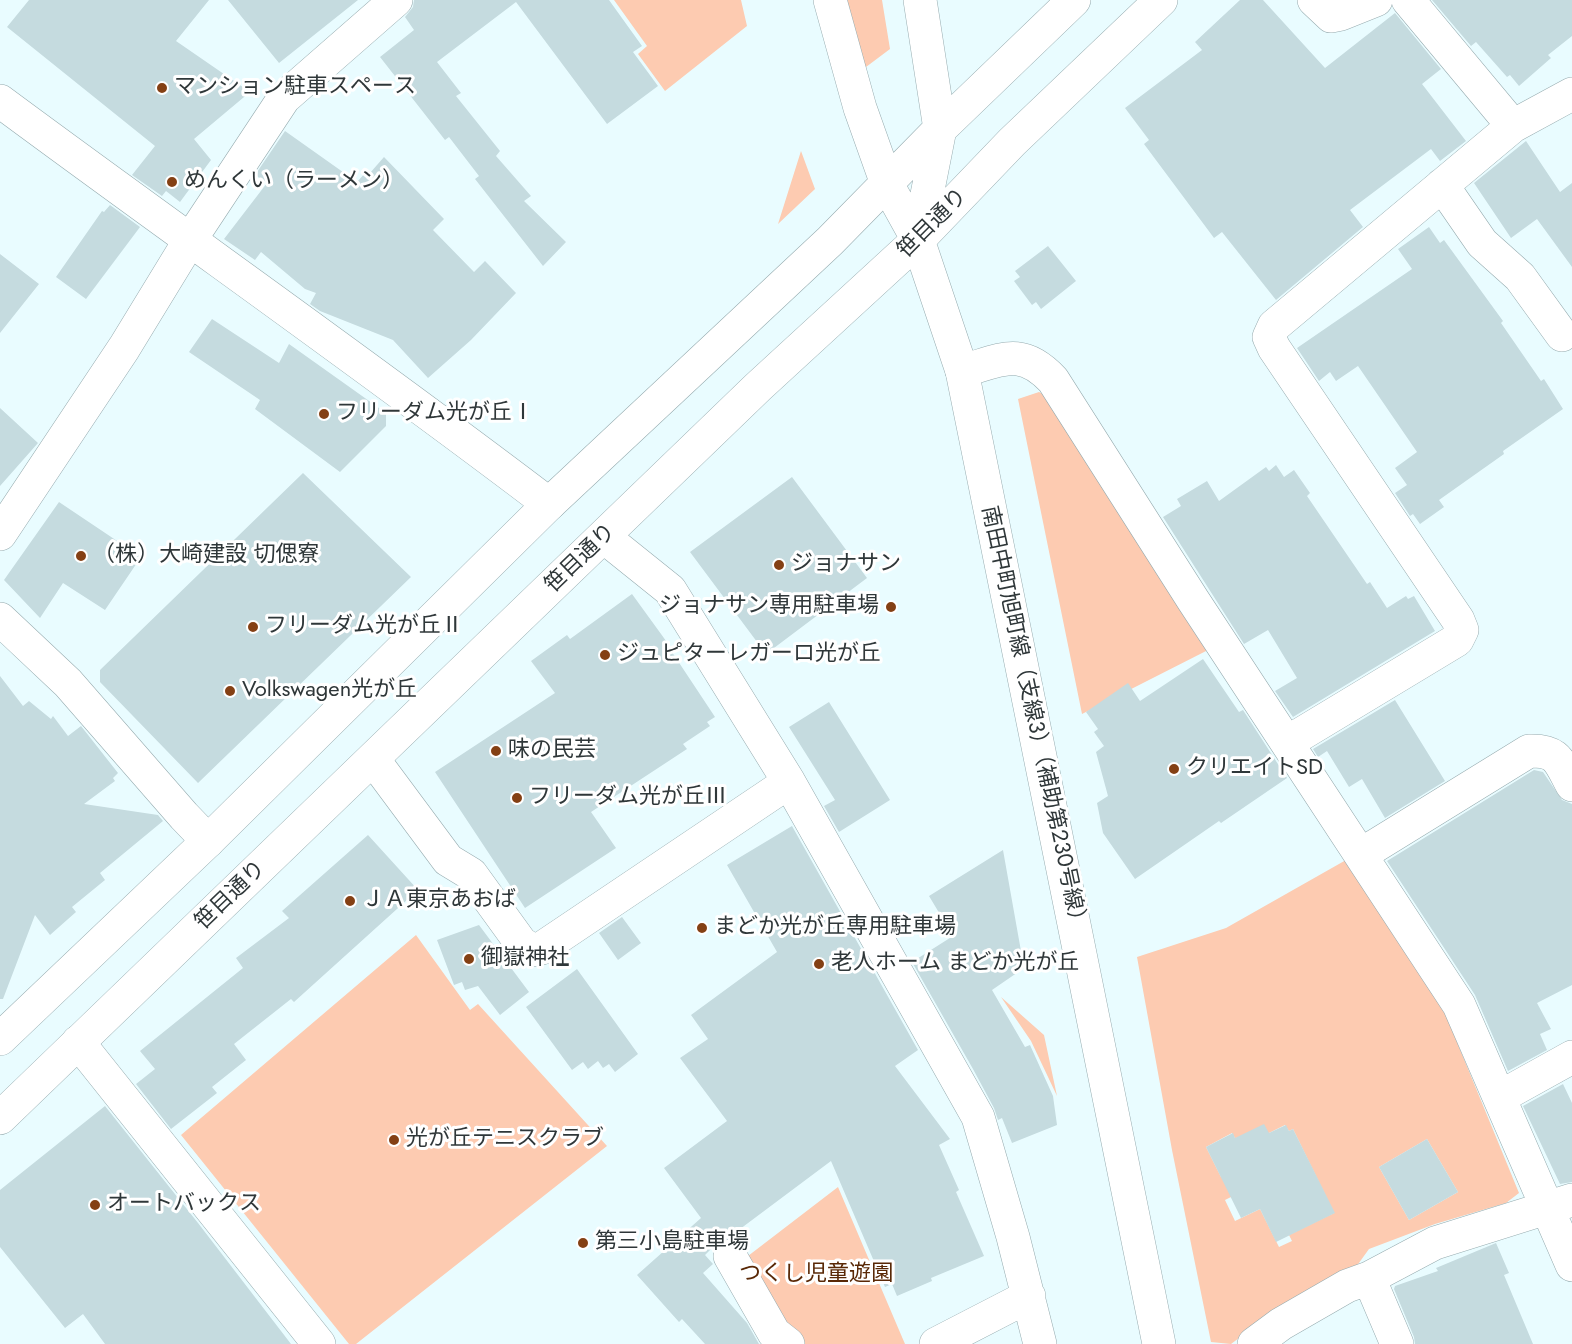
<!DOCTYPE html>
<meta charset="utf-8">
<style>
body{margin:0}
canvas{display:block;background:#e9fcff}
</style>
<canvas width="1572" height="1344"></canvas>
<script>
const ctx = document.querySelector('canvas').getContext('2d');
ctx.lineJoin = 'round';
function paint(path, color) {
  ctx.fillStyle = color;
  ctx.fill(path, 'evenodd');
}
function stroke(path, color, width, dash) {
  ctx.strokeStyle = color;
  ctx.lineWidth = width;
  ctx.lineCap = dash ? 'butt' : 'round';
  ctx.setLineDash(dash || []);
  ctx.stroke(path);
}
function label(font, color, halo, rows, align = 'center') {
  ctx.font = font + ' Jost,"Noto Sans JP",sans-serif';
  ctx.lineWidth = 6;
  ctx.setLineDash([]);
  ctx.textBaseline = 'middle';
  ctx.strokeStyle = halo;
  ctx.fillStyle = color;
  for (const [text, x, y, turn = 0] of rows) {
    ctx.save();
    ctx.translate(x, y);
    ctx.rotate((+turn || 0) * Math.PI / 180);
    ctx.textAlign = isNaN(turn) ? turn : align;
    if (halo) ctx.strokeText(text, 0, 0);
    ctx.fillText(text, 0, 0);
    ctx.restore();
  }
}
const green = new Path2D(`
 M 614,0 L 741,0 L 747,26 L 665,91 L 638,54 L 647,46 Z
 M 840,0 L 882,0 L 890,49 L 862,70 Z
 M 801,151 L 815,189 L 778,224 Z
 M 1039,392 L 1049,397 L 1210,649 L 1082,714 L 1018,399 Z
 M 1346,860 L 1447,1014 L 1459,1047 L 1519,1193 L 1506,1203 L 1435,1224 L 1369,1249 L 1356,1267 L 1275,1311 L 1231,1344 L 1211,1342 L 1172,1150 L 1137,957 L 1226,928 ZM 1285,1125 L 1289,1131 L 1293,1129 L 1334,1213 L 1289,1235 L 1292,1241 L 1279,1247 L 1260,1209 L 1235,1221 L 1225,1200 L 1249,1188 L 1221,1177 L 1206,1147 L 1232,1133 L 1235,1138 L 1269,1133 ZM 1427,1139 L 1458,1192 L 1409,1220 L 1379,1167 Z
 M 416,935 L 470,1010 L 478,1004 L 607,1146 L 356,1344 L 349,1344 L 181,1135 Z
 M 1001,997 L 1044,1035 L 1057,1096 L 1031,1041 Z
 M 838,1187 L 899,1330 L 905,1344 L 801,1344 L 780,1327 L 748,1256 Z`);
const building = new Path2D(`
 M 29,0 L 209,0 L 176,41 L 250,92 L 194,139 L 211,160 L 180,202 L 166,191 L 162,196 L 132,175 L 155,146 L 7,27 Z
 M 228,0 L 358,0 L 279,63 Z
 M 414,0 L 609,0 L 642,46 L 633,52 L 658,86 L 607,124 L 516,2 L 437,62 L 461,93 L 456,96 L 500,151 L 496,156 L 531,196 L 524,201 L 566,242 L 543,266 L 475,179 L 479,176 L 449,137 L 445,140 L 380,57 L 414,30 L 405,17 L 413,7 Z
 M 1240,0 L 1263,0 L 1325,68 L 1395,13 L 1441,69 L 1422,84 L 1466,141 L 1440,161 L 1431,149 L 1350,210 L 1363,227 L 1276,300 L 1222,232 L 1214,238 L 1144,144 L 1149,140 L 1125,108 L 1202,50 L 1195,42 Z
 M 1432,0 L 1572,0 L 1572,36 L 1548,55 L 1551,58 L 1519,86 L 1510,75 L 1507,77 L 1476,42 L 1471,46 Z
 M 285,131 L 357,182 L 367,171 L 370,173 L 384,157 L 444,219 L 433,230 L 474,272 L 485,261 L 516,293 L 471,340 L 428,378 L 393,340 L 320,311 L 310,304 L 316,293 L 305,289 L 261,252 L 255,260 L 224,239 L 267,183 L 255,175 Z
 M 1526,141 L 1560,192 L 1572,183 L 1572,267 L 1537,219 L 1511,238 L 1474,183 Z
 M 110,205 L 140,227 L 86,299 L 56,277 L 102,211 L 104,212 Z
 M 1429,227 L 1440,243 L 1444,240 L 1503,321 L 1501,323 L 1541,381 L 1544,379 L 1563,409 L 1503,451 L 1504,454 L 1439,500 L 1444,507 L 1420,524 L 1413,514 L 1410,516 L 1395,493 L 1407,485 L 1395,468 L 1417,452 L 1358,366 L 1336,381 L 1330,372 L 1319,381 L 1297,348 L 1412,269 L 1398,249 Z
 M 1048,246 L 1076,281 L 1041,309 L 1036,302 L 1032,305 L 1014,281 L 1020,277 L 1015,271 Z
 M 0,254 L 39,284 L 0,333 Z
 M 212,319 L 279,363 L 289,344 L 386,413 L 386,426 L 340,472 L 255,409 L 260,400 L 189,352 Z
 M 0,408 L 38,443 L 0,486 Z
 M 1276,465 L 1284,477 L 1294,470 L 1310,493 L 1307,496 L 1367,584 L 1370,582 L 1387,608 L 1406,596 L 1408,599 L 1414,596 L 1435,631 L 1293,717 L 1275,691 L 1297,678 L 1268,630 L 1244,644 L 1163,517 L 1181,506 L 1177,499 L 1207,481 L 1219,501 L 1266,467 L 1269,471 Z
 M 303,473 L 411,577 L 198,783 L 100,682 L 100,670 Z
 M 792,477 L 867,578 L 766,654 L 690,552 Z
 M 59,502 L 141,557 L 105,610 L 63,583 L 40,618 L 4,580 Z
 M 632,594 L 669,645 L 668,646 L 715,717 L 707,722 L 710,726 L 683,744 L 687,749 L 591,812 L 616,848 L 525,908 L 435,772 L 555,693 L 531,661 L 567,635 L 570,639 Z
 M 1203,659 L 1239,712 L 1243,710 L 1287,778 L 1221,823 L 1219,821 L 1135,879 L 1103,833 L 1097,803 L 1108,796 L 1096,752 L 1104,746 L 1094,732 L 1098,729 L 1086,712 L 1128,683 L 1140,701 Z
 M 0,676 L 23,706 L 29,701 L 51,719 L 53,716 L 68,736 L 81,726 L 118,773 L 113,778 L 115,781 L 84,804 L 158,815 L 163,821 L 100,873 L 105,880 L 72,907 L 76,912 L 50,935 L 35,915 L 3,999 L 0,999 Z
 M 1395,700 L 1445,781 L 1385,818 L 1362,779 L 1349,787 L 1327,751 L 1318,757 L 1313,749 Z
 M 829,702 L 890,800 L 839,832 L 824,806 L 835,800 L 789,727 Z
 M 1534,770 L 1543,772 L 1562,800 L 1572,804 L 1572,985 L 1537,1003 L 1551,1029 L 1540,1034 L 1547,1050 L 1508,1071 L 1475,995 L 1387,861 Z
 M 792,826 L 918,1050 L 895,1066 L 950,1139 L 939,1145 L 959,1190 L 956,1192 L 984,1256 L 931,1278 L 932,1281 L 897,1296 L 892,1284 L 885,1287 L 831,1161 L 728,1238 L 720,1240 L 705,1255 L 713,1264 L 703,1273 L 747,1323 L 759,1344 L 705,1344 L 682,1319 L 679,1322 L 637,1275 L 701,1218 L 664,1168 L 727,1121 L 680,1058 L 708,1039 L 691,1015 L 777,952 L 727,865 Z
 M 368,835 L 418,890 L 294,1002 L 291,999 L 234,1044 L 246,1060 L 212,1087 L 217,1093 L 171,1129 L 136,1084 L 155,1069 L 140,1051 L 243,968 L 236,958 L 289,918 L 282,911 Z
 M 1003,850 L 1024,968 L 992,990 L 1025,1047 L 1030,1045 L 1053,1096 L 1057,1125 L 1012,1143 L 1002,1118 L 998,1120 L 994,1108 L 973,1069 L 912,962 L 953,936 L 929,896 Z
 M 622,917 L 641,943 L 618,960 L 599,933 Z
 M 479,925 L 529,992 L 500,1015 L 478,986 L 465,990 L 462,982 L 454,985 L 437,940 Z
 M 577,969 L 638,1054 L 615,1072 L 609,1064 L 603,1068 L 598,1061 L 588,1069 L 583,1062 L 572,1070 L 526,1007 Z
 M 1563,1084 L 1572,1103 L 1572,1182 L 1560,1184 L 1523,1106 Z
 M 105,1106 L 198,1223 L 291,1344 L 105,1344 L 83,1314 L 65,1328 L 0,1247 L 0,1190 Z
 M 1264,1124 L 1269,1133 L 1286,1125 L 1289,1131 L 1293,1129 L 1335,1213 L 1276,1242 L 1260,1209 L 1241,1218 L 1206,1147 L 1233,1133 L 1235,1138 Z
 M 1427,1139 L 1458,1192 L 1409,1220 L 1379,1167 Z
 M 1496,1243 L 1509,1273 L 1504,1275 L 1533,1344 L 1415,1344 L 1414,1337 L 1394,1289 L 1395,1286 L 1438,1271 L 1436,1268 Z`);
const street = new Path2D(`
 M 1314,0 L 1331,16 L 1341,14 L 1376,0
 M 0,101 C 182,236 368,366 549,504
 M 1513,126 L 1572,94
 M 1442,185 L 1482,243 L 1520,277 L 1562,335
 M 962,371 C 1002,360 1021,346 1053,380 L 1193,600 L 1459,1005 L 1572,1265
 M 0,534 L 124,348 L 190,240 L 284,98 L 396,0
 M 604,537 L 670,590 L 789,782 L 978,1117 L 1013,1237 L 1040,1344
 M 0,619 L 68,683 L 184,816 L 208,841
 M 1288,742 L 1457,640 L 1462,630 L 1458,620 L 1274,348 L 1269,337 L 1274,326 L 1513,126 L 1408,0
 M 373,759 L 448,860 L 471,874 L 521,943 L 532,950 L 542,948 L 789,782
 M 1362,854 L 1529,751 C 1558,750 1559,761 1572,785
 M 78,1042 L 319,1344
 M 1500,1097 L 1572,1057
 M 730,1256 L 774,1333 L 788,1344
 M 1369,1278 L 1397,1344
 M 936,1344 L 1029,1296
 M 1254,1344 L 1281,1324 L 1347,1286 L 1369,1278 L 1435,1243 L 1572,1200`);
const secondary = new Path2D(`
 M 830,0 L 860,108 L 887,184 L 918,240 L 962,371 L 1159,1344
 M 918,240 L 940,129 L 920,0
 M 0,1039 L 208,841 L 549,504 L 830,241 L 940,129 L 1074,0
 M 0,1118 L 758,387 L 918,240 L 1012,142 L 1161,0`);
const markers = [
 [162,88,6,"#844014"],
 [172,182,6,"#844014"],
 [324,414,6,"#844014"],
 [81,556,6,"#844014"],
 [779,565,6,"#844014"],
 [891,607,6,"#844014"],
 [253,627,6,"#844014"],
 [605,655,6,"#844014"],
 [230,691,6,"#844014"],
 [496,751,6,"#844014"],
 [1174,769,6,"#844014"],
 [517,798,6,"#844014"],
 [350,901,6,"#844014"],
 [702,928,6,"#844014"],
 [469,959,6,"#844014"],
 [819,964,6,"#844014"],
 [394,1140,6,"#844014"],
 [95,1205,6,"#844014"],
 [583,1243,6,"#844014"]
];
const poiNames = [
 ["マンション駐車スペース",174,88],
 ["めんくい（ラーメン）",184,182],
 ["フリーダム光が丘Ⅰ",336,414],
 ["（株）大崎建設 切偲寮",93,556],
 ["ジョナサン",791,565],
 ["ジョナサン専用駐車場",879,607,"right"],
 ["フリーダム光が丘Ⅱ",265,627],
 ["ジュピターレガーロ光が丘",617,655],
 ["Volkswagen光が丘",242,691],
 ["味の民芸",508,751],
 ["クリエイトSD",1186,769],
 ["フリーダム光が丘Ⅲ",529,798],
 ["ＪＡ東京あおば",362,901],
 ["まどか光が丘専用駐車場",714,928],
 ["御嶽神社",481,959],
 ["老人ホーム まどか光が丘",831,964],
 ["光が丘テニスクラブ",406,1140],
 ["オートバックス",107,1205],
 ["第三小島駐車場",595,1243]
];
const streetNames = [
 ["笹目通り",933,224,-45],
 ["笹目通り",581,559,-44],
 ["南田中町旭町線（支線3）（補助第230号線）",1033,719,78],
 ["笹目通り",231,896,-44]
];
const parkNames = [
 ["つくし児童遊園",816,1275]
];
paint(green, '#fdcbb1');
paint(building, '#c5dbdf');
stroke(street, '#96abaf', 34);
stroke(secondary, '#96abaf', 34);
stroke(street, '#fff', 33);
stroke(secondary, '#fff', 33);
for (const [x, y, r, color] of markers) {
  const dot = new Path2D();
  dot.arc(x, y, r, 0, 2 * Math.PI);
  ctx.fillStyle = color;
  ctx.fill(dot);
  stroke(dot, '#fff', 2);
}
label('22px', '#2f3739', '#fff', poiNames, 'left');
label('22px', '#2f3739', '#fff', streetNames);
label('22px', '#592806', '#fff', parkNames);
</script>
